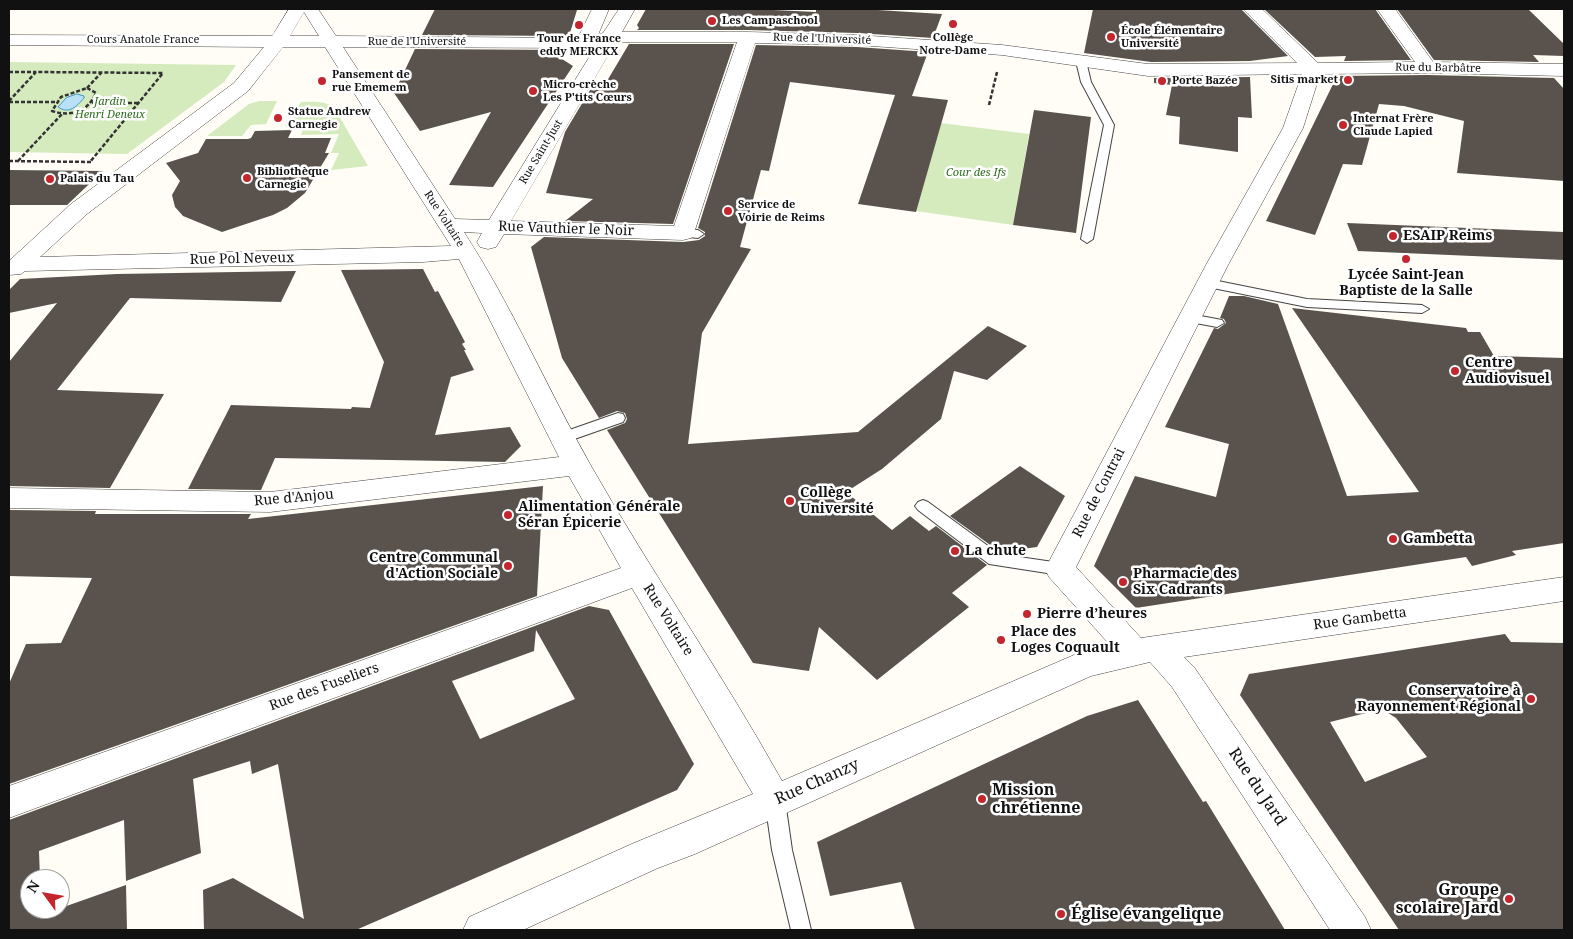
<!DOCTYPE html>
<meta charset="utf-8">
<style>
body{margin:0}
#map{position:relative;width:1573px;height:939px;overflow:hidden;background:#fffdf5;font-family:"Noto Serif",serif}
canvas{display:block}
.frame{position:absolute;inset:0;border:10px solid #111;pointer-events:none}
.north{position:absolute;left:20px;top:869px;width:50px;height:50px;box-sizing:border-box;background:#fff;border:1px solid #a0a0a0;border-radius:50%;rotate:302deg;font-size:14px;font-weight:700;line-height:20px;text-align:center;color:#111}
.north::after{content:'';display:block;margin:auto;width:18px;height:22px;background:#c4262e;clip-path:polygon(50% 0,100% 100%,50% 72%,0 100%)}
</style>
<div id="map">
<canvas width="1573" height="939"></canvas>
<div class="frame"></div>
<div class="north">N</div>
</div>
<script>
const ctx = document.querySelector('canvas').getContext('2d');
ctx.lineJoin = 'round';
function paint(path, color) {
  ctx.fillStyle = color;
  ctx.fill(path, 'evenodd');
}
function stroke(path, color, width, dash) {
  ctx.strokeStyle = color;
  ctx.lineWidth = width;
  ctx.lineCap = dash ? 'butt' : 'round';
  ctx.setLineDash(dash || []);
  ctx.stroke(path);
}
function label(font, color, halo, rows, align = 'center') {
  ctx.font = font + ' "Noto Serif",serif';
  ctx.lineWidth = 5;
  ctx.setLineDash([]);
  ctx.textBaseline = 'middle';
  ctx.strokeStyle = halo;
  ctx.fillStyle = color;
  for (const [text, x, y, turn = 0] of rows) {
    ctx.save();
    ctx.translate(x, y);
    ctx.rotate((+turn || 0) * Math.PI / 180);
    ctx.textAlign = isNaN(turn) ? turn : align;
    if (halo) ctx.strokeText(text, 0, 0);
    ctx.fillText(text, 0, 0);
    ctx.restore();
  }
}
const green = new Path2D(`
 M 9,62 L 236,65 L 224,82 L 127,154 L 9,152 Z
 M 259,101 L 277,101 L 266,124 L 251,125 L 242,136 L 207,136 L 249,104 Z
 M 301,102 C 313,102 326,100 335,109 L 368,166 L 331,170 L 339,153 L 331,153 L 339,134 L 301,135 L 304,126 L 285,126 Z
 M 941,123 L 1029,134 L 1013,225 L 916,211 Z`);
const water = new Path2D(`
 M 77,94 L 84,96 L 84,98 C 77,106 69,115 58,107 L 66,98 Z`);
const building = new Path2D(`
 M 435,9 L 547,9 L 577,10 L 569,36 L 422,35 Z
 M 646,9 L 752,9 L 816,12 L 816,9 L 862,9 L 942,14 L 933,38 L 857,33 L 748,30 L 637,30 L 639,28 L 637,25 Z
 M 1093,9 L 1241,9 L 1288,56 L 1250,61 L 1151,62 L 1084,53 Z
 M 1264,9 L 1375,9 L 1411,60 L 1344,61 L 1346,56 L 1315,57 Z
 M 1397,9 L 1528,9 L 1564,44 L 1564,56 L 1533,55 L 1539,62 L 1434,60 Z
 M 629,44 L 734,44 L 673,224 L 565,221 L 593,199 L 546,193 L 565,132 L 596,80 L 604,86 Z
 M 756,45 L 857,47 L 928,52 L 912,96 L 948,100 L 916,212 L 858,204 L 895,95 L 790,82 L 769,171 L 761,170 L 740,247 L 751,249 L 702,333 L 688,444 L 858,432 L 988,326 L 1027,346 L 987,380 L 954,371 L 941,419 L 882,469 L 846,492 L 892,530 L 910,516 L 929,531 L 936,526 L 987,565 L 952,593 L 969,607 L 877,680 L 819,627 L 809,671 L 753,663 L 607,430 L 625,423 L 627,419 L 625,413 L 617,411 L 599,418 L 562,358 L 531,247 L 544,237 L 683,242 L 699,240 L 705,236 L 705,232 L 698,228 Z
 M 415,49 L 565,50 L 562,59 L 573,66 L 493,187 L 449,185 L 491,112 L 420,131 L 394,93 Z
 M 1428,75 L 1554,78 L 1564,89 L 1564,181 L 1457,173 L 1464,121 L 1404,106 L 1379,104 L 1362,165 L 1343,164 L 1315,235 L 1266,221 L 1337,76 Z
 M 1250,77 L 1252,118 L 1238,117 L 1238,152 L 1179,144 L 1180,117 L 1166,115 L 1172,85 L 1154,83 L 1154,78 Z
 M 1034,110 L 1091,117 L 1076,233 L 1013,225 Z
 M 292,130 L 288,138 L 331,138 L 325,153 L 329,153 L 305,193 L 287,208 L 273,215 L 222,232 L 183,216 L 175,207 L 172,195 L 180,181 L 166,163 L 198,153 L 206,139 L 248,139 L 251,138 L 255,131 Z
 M 9,170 L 103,171 L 67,205 L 9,205 Z
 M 1347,223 L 1564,232 L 1564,260 L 1358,251 Z
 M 423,269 L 435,292 L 438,291 L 465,342 L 462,344 L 466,350 L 464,350 L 474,370 L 451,377 L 435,435 L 510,427 L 521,446 L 505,462 L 275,458 L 261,490 L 188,489 L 231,405 L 351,409 L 352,407 L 370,408 L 384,362 L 341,270 Z
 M 296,271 L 281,302 L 130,298 L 57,390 L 164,394 L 110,488 L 9,486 L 9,362 L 57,303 L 9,313 L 9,290 L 20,279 L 117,274 Z
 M 1229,296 L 1244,296 L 1278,304 L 1347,496 L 1419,492 L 1292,308 L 1466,328 L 1468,332 L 1480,332 L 1494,356 L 1564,358 L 1564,543 L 1512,551 L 1516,555 L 1472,566 L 1466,557 L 1136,608 L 1094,566 L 1135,476 L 1216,497 L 1229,444 L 1165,427 L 1214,328 L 1218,329 L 1226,323 L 1224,319 L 1220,318 Z
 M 1020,466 L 1065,496 L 1037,547 L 1000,552 L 950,516 Z
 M 543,486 L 537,596 L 9,784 L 9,684 L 26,644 L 61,643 L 92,578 L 9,576 L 9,510 L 96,511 L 95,514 L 251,514 L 248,519 Z
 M 589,606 L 609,610 L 694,764 L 677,790 L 356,930 L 204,930 L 203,890 L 233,878 L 304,919 L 278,764 L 252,774 L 250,761 L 193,779 L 201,853 L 126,881 L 124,820 L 39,851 L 40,879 L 30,879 L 30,909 L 41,909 L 41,915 L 126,885 L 127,930 L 9,930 L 9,820 ZM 536,630 L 575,699 L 480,739 L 452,681 L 534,651 Z
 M 1505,634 L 1511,642 L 1564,643 L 1564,930 L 1399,930 L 1240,695 L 1249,674 ZM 1382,709 L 1396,718 L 1427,757 L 1365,782 L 1330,722 Z
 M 1138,700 L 1203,802 L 1206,801 L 1285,930 L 915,930 L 901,882 L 830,896 L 817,842 L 1087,716 Z`);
const path = new Path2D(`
 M 9,72 L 36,72
 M 87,88 L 101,73
 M 87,88 L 96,93 C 88,112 71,117 52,111 L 61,97 Z
 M 9,101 L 36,72 L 163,73 L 90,162
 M 9,102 L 55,102
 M 92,103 L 138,103
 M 989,105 L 997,72
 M 9,161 L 92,162
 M 18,161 L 62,114`);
const service = new Path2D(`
 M 1081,58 L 1086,61 L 1091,82 L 1114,125 L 1093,239 L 1087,243 L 1081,239 L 1104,125 L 1081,82 L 1076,61 Z
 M 683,229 L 698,230 L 704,234 L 698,238 L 679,236 L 677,233 L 679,230 Z
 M 1208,279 L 1307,299 L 1422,305 L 1429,309 L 1422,313 L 1307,307 L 1203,286 L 1202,283 L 1203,280 Z
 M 1190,314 L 1222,320 L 1224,323 L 1217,327 L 1185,321 L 1183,318 L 1185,315 Z
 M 618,413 L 623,414 L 625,418 L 623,422 L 563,443 L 558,442 L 556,438 L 558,434 Z
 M 923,500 L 928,502 L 999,554 L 1060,563 L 1066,565 L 1068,569 L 1066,573 L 1060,575 L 989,564 L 918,510 L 915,506 L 918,502 Z
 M 775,792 L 782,795 L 785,801 L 792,850 L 811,930 L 791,930 L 772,850 L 765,801 L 768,795 Z`);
const minor = new Path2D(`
 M 289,9 L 318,9 L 336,36 L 578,38 L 592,9 L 609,9 L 598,35 L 603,33 L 619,9 L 635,9 L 622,32 L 748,32 L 857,35 L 1002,45 L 1148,64 L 1297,63 L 1243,9 L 1262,9 L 1318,63 L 1415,62 L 1377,9 L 1395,9 L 1433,62 L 1564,64 L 1564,76 L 1428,73 L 1320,74 L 1303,128 L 1228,265 L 1076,567 L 1141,638 L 1564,577 L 1564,601 L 1184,657 L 1194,667 L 1365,917 L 1371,930 L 1330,930 L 1172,687 L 1150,662 L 1091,676 L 695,854 L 658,868 L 523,930 L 463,930 L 469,917 L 634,843 L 753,794 L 632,588 L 9,818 L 9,786 L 621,568 L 569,476 L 270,512 L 9,508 L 9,488 L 270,492 L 559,457 L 459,259 L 423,262 L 25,271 L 21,274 L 9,275 L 9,261 L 71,204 L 234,83 L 264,47 L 9,45 L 9,35 L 272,36 ZM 304,12 L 319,36 L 290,36 ZM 616,42 L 737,42 L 674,226 L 511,221 ZM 755,43 L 857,45 L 1002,55 L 1148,76 L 1302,74 L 1283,128 L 1206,265 L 1045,569 L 1049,577 L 1110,645 L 1074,655 L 782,781 C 722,673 651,572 590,464 C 547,388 512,306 464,232 L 482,233 L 477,242 L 480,247 L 488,249 L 496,247 L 504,234 L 683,240 L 691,238 L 694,233 ZM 596,46 L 489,220 L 455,219 L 343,47 L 585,48 ZM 283,47 L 325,47 L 451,246 L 40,257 L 87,214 L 248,91 Z`);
const markers = [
 [712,21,5,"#c4262e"],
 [953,24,5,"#c4262e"],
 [579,25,5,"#c4262e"],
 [1111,37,5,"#c4262e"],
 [1348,80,5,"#c4262e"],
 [322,81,5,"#c4262e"],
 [1162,81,5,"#c4262e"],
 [533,91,5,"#c4262e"],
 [278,118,5,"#c4262e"],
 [1343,125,5,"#c4262e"],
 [247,178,5,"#c4262e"],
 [50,179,5,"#c4262e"],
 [728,211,5,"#c4262e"],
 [1393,236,5,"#c4262e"],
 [1406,259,5,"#c4262e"],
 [1455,371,5,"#c4262e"],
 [790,501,5,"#c4262e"],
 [508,515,5,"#c4262e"],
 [1393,539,5,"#c4262e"],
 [955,551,5,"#c4262e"],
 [508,566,5,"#c4262e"],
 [1123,582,5,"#c4262e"],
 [1027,614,5,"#c4262e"],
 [1001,640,5,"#c4262e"],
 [1531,699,5,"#c4262e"],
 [982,799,5,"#c4262e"],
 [1509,899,5,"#c4262e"],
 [1061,914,5,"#c4262e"]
];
const farPoinames = [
 ["Les Campaschool",722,21],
 ["École Élémentaire",1121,31],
 ["Université",1121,44],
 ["Collège",953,38,"center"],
 ["Notre-Dame",953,51,"center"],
 ["Tour de France",579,39,"center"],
 ["eddy MERCKX",579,52,"center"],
 ["Pansement de",332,75],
 ["rue Ememem",332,88],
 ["Sitis market",1338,80,"right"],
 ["Porte Bazée",1172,81],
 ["Micro-crèche",543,85],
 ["Les P'tits Cœurs",543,98],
 ["Statue Andrew",288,112],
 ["Carnegie",288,125],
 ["Internat Frère",1353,119],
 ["Claude Lapied",1353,132],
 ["Bibliothèque",257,172],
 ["Carnegie",257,185],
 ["Palais du Tau",60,179],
 ["Service de",738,205],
 ["Voirie de Reims",738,218]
];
const farStreetnames = [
 ["Rue de l'Université",822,39,2],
 ["Cours Anatole France",143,40],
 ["Rue de l'Université",417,42],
 ["Rue du Barbâtre",1438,68,1],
 ["Rue Saint-Just",541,152,-59],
 ["Rue Voltaire",444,219,57]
];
const farParknames = [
 ["Jardin",110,102],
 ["Henri Deneux",110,115],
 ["Cour des Ifs",976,173]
];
const streetNames = [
 ["Rue Vauthier le Noir",566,229,2],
 ["Rue Pol Neveux",242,259,-1],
 ["Rue de Contrai",1099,493,-63],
 ["Rue d'Anjou",294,498,-5],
 ["Rue Gambetta",1360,619,-8],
 ["Rue Voltaire",668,620,58],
 ["Rue des Fuseliers",324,687,-20]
];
const poiNames = [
 ["ESAIP Reims",1403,236],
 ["Lycée Saint-Jean",1406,275,"center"],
 ["Baptiste de la Salle",1406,291,"center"],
 ["Centre",1465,363],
 ["Audiovisuel",1465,379],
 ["Collège",800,493],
 ["Université",800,509],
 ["Alimentation Générale",518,507],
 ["Séran Épicerie",518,523],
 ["Gambetta",1403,539],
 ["La chute",965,551],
 ["Centre Communal",498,558,"right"],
 ["d'Action Sociale",498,574,"right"],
 ["Pharmacie des",1133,574],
 ["Six Cadrants",1133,590],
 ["Pierre d’heures",1037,614],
 ["Place des",1011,632],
 ["Loges Coquault",1011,648],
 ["Conservatoire à",1521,691,"right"],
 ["Rayonnement Régional",1521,707,"right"]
];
const nearStreetnames = [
 ["Rue Chanzy",817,782,-24],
 ["Rue du Jard",1257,787,56]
];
const nearPoinames = [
 ["Mission",992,790],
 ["chrétienne",992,808],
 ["Groupe",1499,890,"right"],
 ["scolaire Jard",1499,908,"right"],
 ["Église évangelique",1071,914]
];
paint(green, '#d5ebbd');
paint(water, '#b9e0f7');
stroke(water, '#3f96cf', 1);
paint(building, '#5a524d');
stroke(service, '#444', 2);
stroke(minor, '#444', 1);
stroke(path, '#333', 2.5, [4, 2]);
paint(service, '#fff');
paint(minor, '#fff');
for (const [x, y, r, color] of markers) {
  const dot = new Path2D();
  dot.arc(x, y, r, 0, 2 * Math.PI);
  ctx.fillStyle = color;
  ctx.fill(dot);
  stroke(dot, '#fff', 2);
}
label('bold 11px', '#111', '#fff', farPoinames, 'left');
label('11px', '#111', '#fff', farStreetnames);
label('italic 11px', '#2f6b1f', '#fff', farParknames);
label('14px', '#111', '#fff', streetNames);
label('bold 14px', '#111', '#fff', poiNames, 'left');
label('16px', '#111', '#fff', nearStreetnames);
label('bold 16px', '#111', '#fff', nearPoinames, 'left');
</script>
